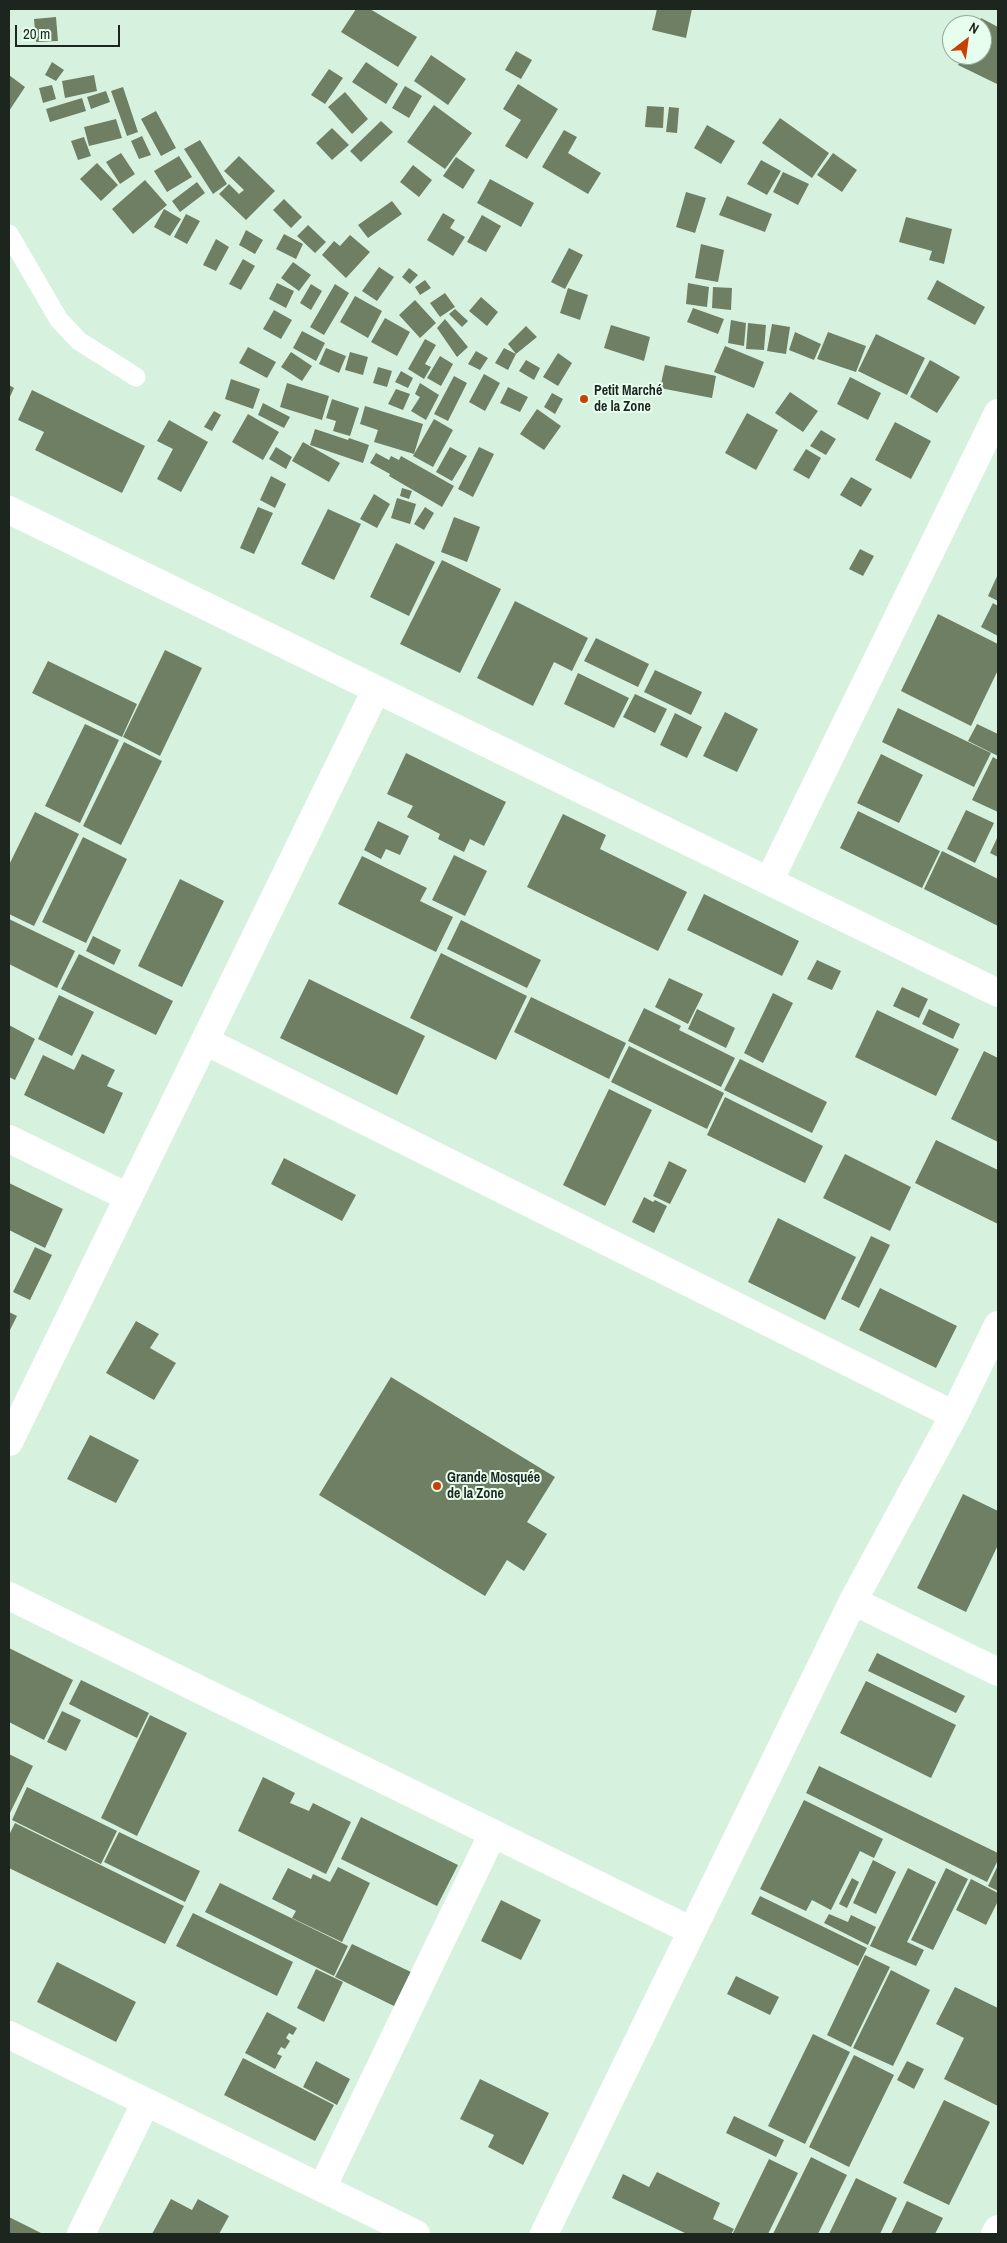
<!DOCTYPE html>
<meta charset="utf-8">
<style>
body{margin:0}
#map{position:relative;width:1007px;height:2243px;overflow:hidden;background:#d6f2df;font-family:"Archivo Narrow",sans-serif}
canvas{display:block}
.frame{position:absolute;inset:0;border:10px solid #1c261f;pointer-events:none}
.north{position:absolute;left:942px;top:15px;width:50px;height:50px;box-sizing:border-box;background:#e7feee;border:1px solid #96a89b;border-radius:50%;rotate:30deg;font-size:14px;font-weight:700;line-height:20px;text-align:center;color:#1c261f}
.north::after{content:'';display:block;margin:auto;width:18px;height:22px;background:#c74103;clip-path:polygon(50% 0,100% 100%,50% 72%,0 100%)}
.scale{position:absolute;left:15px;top:25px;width:105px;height:22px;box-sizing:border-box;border:2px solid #1c261f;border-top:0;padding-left:6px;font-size:15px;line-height:18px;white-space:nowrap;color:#1c261f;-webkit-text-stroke:4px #e7feee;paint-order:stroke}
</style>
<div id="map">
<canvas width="1007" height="2243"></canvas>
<div class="frame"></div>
<div class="north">N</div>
<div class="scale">20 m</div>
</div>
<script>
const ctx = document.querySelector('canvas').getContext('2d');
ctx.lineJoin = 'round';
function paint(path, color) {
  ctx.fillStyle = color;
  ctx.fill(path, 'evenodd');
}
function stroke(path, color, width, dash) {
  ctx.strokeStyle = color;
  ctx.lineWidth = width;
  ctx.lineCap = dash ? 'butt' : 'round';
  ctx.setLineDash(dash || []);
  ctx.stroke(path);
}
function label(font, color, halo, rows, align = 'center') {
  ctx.font = font + ' "Archivo Narrow",sans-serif';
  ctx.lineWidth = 4;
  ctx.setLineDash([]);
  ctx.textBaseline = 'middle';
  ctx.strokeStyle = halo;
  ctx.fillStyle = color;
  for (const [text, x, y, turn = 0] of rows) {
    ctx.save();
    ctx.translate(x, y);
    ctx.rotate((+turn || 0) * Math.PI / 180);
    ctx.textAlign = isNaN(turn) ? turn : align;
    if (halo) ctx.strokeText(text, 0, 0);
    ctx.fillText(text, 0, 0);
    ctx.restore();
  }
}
const building = new Path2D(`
 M 356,9 L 370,9 L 417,37 L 398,67 L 341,32 Z
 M 657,9 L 692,9 L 686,38 L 652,30 Z
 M 56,17 L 58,41 L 36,42 L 34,19 Z
 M 981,18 L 998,27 L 998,81 L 997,84 L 958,65 L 963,55 L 982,55 L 982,25 L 977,25 Z
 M 516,51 L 532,60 L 521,79 L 505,70 Z
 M 431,55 L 466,79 L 448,105 L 414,81 Z
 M 52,62 L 64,70 L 56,81 L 45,75 Z
 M 366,62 L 398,84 L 386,104 L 352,82 Z
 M 329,69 L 343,78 L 325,104 L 311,95 Z
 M 9,75 L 25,87 L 9,111 Z
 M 94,75 L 97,91 L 65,98 L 62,81 Z
 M 518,84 L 558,109 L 527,159 L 505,146 L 521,120 L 503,109 Z
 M 52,85 L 56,99 L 43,103 L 39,88 Z
 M 405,86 L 422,96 L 409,118 L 392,108 Z
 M 123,87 L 138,132 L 127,136 L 111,91 Z
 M 106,91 L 110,102 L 91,109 L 87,97 Z
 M 345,92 L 368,119 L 352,134 L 328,107 Z
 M 82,98 L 86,111 L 50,122 L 46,109 Z
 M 434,105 L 472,133 L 445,169 L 407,142 Z
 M 647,106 L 664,107 L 663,128 L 645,127 Z
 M 669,107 L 679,108 L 677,133 L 666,132 Z
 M 156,111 L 176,148 L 161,156 L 141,119 Z
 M 780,118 L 829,153 L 812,178 L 762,143 Z
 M 116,119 L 122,138 L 89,146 L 84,127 Z
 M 381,121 L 393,132 L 361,162 L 350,151 Z
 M 707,125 L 735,141 L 721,164 L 694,148 Z
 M 332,128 L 349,145 L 332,160 L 316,143 Z
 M 564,130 L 577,137 L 568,153 L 601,173 L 588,194 L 542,167 Z
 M 142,136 L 151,155 L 139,159 L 131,141 Z
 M 84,137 L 91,156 L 78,160 L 71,141 Z
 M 200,140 L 227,184 L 213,194 L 184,149 Z
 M 121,153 L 135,174 L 120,184 L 106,162 Z
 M 833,153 L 857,170 L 842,192 L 817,175 Z
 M 179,156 L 192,177 L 167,192 L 154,171 Z
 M 239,156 L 275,191 L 246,220 L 219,194 L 229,184 L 239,194 L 244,190 L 224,171 Z
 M 456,157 L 475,170 L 463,189 L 443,176 Z
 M 761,160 L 781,171 L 767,195 L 747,184 Z
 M 97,163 L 118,185 L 101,201 L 80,179 Z
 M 413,165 L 432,180 L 419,197 L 400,182 Z
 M 783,172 L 809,184 L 798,205 L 773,192 Z
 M 490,179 L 534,203 L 521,227 L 477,203 Z
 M 145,180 L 167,205 L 133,234 L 112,209 Z
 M 197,182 L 205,193 L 180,212 L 172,201 Z
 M 686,192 L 706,198 L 695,233 L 676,227 Z
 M 727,196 L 772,214 L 765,232 L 719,215 Z
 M 284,199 L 302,217 L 291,228 L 273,210 Z
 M 392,201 L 402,214 L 368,238 L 358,225 Z
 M 164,209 L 181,219 L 170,236 L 154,227 Z
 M 443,213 L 455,220 L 450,228 L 465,237 L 453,256 L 427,240 Z
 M 186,214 L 200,221 L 187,244 L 174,237 Z
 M 482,215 L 501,226 L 486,252 L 467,242 Z
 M 906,217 L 952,229 L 944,264 L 929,260 L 932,251 L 899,242 Z
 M 308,225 L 326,242 L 315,253 L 297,236 Z
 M 246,230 L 263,240 L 255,254 L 239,245 Z
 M 284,234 L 303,244 L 296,259 L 276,249 Z
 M 350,235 L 370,252 L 346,278 L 322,255 L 334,241 L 340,246 Z
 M 216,239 L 229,247 L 216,271 L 203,265 Z
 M 701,244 L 724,250 L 718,282 L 695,278 Z
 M 569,248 L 583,255 L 565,289 L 551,282 Z
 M 243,259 L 255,266 L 241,290 L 229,284 Z
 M 293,262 L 311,275 L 299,291 L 281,278 Z
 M 379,267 L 394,277 L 377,301 L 362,291 Z
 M 409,268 L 418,275 L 410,284 L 402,277 Z
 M 425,280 L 431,288 L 420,295 L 415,287 Z
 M 937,280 L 985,307 L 975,325 L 927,299 Z
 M 277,283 L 294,291 L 286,308 L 269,299 Z
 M 688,283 L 709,287 L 707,307 L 686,304 Z
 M 311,284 L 322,291 L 311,310 L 300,303 Z
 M 335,284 L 349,293 L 324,335 L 310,327 Z
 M 713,287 L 732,288 L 731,310 L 712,308 Z
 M 568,288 L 588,295 L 580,320 L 560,313 Z
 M 445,293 L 455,307 L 440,317 L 430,303 Z
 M 355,296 L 382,311 L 368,338 L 340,322 Z
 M 481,297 L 498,312 L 487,326 L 469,311 Z
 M 415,300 L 436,323 L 420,338 L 399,315 Z
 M 693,308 L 724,319 L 718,334 L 687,322 Z
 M 455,309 L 468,321 L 462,327 L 449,314 Z
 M 274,310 L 292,320 L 281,339 L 263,329 Z
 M 385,318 L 410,332 L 397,356 L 371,342 Z
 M 445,319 L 468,347 L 457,357 L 437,328 Z
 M 731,320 L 746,323 L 744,346 L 728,343 Z
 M 748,323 L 766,325 L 764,350 L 746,349 Z
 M 772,324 L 790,327 L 786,354 L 767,351 Z
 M 611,325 L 650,337 L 644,361 L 604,348 Z
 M 526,326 L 537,337 L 516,354 L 508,344 Z
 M 302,331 L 325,343 L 316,361 L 293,348 Z
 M 795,332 L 821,344 L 814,360 L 789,350 Z
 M 828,332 L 866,346 L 856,372 L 817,359 Z
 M 876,334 L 925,358 L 907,395 L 858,371 Z
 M 425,339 L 436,345 L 425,364 L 431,367 L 424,379 L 408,369 Z
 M 725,346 L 764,362 L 754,388 L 714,372 Z
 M 248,347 L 276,362 L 267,378 L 239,363 Z
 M 326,348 L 346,356 L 339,373 L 319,364 Z
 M 504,348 L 516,354 L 508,370 L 495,363 Z
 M 476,351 L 488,358 L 480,370 L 468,364 Z
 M 291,352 L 312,366 L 302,381 L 281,367 Z
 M 350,352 L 368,357 L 363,375 L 345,370 Z
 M 558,353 L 572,363 L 558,386 L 543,377 Z
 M 440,356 L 453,364 L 441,386 L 427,378 Z
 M 526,360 L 540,368 L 534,380 L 519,371 Z
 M 930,360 L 960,377 L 937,413 L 910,397 Z
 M 665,365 L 716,376 L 712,398 L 660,388 Z
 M 378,367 L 392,371 L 387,387 L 373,383 Z
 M 401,371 L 413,378 L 408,388 L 395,382 Z
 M 484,374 L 500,383 L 485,411 L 469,402 Z
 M 454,376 L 467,383 L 448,421 L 434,414 Z
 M 850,377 L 881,393 L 868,420 L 837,404 Z
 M 231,379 L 260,389 L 253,409 L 225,399 Z
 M 287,383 L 329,396 L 322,420 L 280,407 Z
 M 420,383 L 439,395 L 426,420 L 411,411 L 420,397 L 415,394 Z
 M 9,385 L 14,388 L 9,399 Z
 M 508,387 L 528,397 L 520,412 L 500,403 Z
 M 396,389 L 410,394 L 403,410 L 388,404 Z
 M 32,390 L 145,446 L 122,493 L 35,450 L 44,432 L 18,420 Z
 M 790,392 L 818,411 L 803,432 L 775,413 Z
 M 552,393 L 563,399 L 555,414 L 544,407 Z
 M 332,399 L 359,408 L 350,436 L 333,431 L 336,421 L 326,418 Z
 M 263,403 L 290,417 L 284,428 L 258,415 Z
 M 365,406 L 423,424 L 414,454 L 374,442 L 378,430 L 360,424 Z
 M 537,409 L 561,426 L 544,450 L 520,434 Z
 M 214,411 L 221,415 L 212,431 L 204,427 Z
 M 747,413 L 778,430 L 756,470 L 725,453 Z
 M 248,414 L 279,432 L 263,460 L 232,442 Z
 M 434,419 L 453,430 L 433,467 L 413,456 Z
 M 169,420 L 208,442 L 181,492 L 157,479 L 173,449 L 157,441 Z
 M 895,422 L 931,441 L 911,479 L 875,460 Z
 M 315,429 L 348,440 L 349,438 L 369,445 L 363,463 L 310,445 Z
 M 821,430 L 836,439 L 826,455 L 810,446 Z
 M 303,442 L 340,463 L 329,482 L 292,461 Z
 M 276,447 L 292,457 L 286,469 L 269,459 Z
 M 450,447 L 467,456 L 452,481 L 436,472 Z
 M 479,447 L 494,454 L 473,497 L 458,489 Z
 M 806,449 L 821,458 L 809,479 L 793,470 Z
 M 376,453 L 389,460 L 391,456 L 399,460 L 401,456 L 454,486 L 442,507 L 389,476 L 390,474 L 370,463 Z
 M 271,476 L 286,484 L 275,508 L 260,500 Z
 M 851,477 L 872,489 L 861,507 L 840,495 Z
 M 402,488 L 412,491 L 409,499 L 400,496 Z
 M 374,494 L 390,504 L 377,528 L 360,519 Z
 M 397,498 L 416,504 L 410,524 L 391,518 Z
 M 258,507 L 273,513 L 254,554 L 240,548 Z
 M 425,507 L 434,513 L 424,530 L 414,524 Z
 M 328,509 L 361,524 L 334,580 L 301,564 Z
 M 454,517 L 480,527 L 467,562 L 441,552 Z
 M 396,543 L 435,562 L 409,616 L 370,597 Z
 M 860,549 L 874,556 L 863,576 L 849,569 Z
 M 442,560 L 501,589 L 460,673 L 400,644 Z
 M 998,574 L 998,601 L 988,596 Z
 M 515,601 L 588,638 L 572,671 L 554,662 L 533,706 L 477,678 Z
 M 993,603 L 998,606 L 998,636 L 981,627 Z
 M 938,614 L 998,644 L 998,670 L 971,726 L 901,691 Z
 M 596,638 L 649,664 L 638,687 L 584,661 Z
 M 165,650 L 202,668 L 160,756 L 123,737 Z
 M 48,661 L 137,704 L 122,737 L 32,693 Z
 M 655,670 L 702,692 L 691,715 L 644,692 Z
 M 578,673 L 629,698 L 614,728 L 564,704 Z
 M 635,694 L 667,709 L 655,733 L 623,717 Z
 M 898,708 L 991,753 L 974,787 L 882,742 Z
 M 725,712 L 758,729 L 737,772 L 703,756 Z
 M 675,713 L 702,727 L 687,758 L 660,745 Z
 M 85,724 L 119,740 L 80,823 L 45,806 Z
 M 977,724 L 998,734 L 998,756 L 968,741 Z
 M 124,742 L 162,761 L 121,845 L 83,826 Z
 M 406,753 L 506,802 L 484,846 L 470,839 L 464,852 L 438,839 L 440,834 L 407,817 L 413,806 L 387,794 Z
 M 881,754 L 923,775 L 899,823 L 857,803 Z
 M 993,757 L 998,760 L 998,812 L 972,800 Z
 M 966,810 L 994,823 L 975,863 L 947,849 Z
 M 858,811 L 940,851 L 922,888 L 840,848 Z
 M 35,812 L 79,834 L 34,926 L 9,914 L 9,865 Z
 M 563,814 L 606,835 L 600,849 L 687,892 L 658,951 L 527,887 Z
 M 378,821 L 409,836 L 400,855 L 386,849 L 381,859 L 364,850 Z
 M 998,836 L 998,857 L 990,853 Z
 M 83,837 L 127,859 L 86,943 L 42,922 Z
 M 942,851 L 998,879 L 998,926 L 924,889 Z
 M 454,855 L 487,871 L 465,916 L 432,900 Z
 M 362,856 L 427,888 L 420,901 L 453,917 L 436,952 L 338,904 Z
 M 180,879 L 224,901 L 182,987 L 138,966 Z
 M 704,894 L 799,941 L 782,976 L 687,930 Z
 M 9,919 L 75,951 L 57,988 L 9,964 Z
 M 461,920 L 541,960 L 527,988 L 447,949 Z
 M 93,936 L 121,950 L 114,965 L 86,951 Z
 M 441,953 L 527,996 L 496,1060 L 410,1018 Z
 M 79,954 L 173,1001 L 156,1035 L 61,989 Z
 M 817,960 L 841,971 L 832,990 L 807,979 Z
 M 669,978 L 703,994 L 688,1024 L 655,1007 Z
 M 309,979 L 425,1036 L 397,1095 L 280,1038 Z
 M 902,987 L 928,999 L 919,1018 L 893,1006 Z
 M 773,993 L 793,1003 L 763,1063 L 744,1053 Z
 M 59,995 L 94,1012 L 72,1056 L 38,1039 Z
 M 531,997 L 626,1043 L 609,1079 L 514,1032 Z
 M 644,1008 L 681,1026 L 679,1030 L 735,1058 L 721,1087 L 628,1041 Z
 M 697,1009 L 735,1028 L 726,1048 L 688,1029 Z
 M 929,1009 L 960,1024 L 953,1039 L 922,1024 Z
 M 877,1010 L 959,1049 L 936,1096 L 855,1057 Z
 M 9,1025 L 35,1039 L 15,1080 L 9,1077 Z
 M 629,1046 L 724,1093 L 707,1129 L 611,1082 Z
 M 984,1051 L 998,1058 L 998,1142 L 951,1119 Z
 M 82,1054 L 115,1070 L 107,1086 L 123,1093 L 104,1134 L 24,1095 L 43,1055 L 74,1070 Z
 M 740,1059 L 827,1102 L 812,1133 L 724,1090 Z
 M 609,1089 L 652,1110 L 605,1206 L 563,1185 Z
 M 725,1097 L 823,1146 L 805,1183 L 707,1135 Z
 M 936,1140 L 998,1170 L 998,1224 L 915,1183 Z
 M 845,1154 L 911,1187 L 890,1231 L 823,1198 Z
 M 284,1158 L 356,1195 L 342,1221 L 271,1184 Z
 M 669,1161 L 687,1170 L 670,1204 L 653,1196 Z
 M 9,1183 L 63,1209 L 45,1248 L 9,1230 Z
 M 644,1197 L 653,1202 L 655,1200 L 667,1206 L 654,1233 L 632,1222 Z
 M 778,1218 L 856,1257 L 825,1320 L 748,1282 Z
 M 871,1236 L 890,1245 L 859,1308 L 841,1299 Z
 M 35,1247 L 52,1255 L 30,1300 L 13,1292 Z
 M 880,1288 L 957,1326 L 936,1368 L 859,1330 Z
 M 9,1312 L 17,1316 L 9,1332 Z
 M 136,1321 L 159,1334 L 150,1348 L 176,1363 L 154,1400 L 106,1373 Z
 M 391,1377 L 555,1477 L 527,1522 L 547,1534 L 524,1571 L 507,1560 L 485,1596 L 319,1495 Z
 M 90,1435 L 139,1460 L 116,1503 L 67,1479 Z
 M 963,1494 L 998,1511 L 998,1545 L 966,1612 L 917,1588 Z
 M 9,1648 L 73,1680 L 44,1740 L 9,1722 Z
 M 877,1653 L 965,1696 L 956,1713 L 868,1671 Z
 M 81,1680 L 149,1713 L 137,1738 L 69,1704 Z
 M 866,1681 L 956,1725 L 931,1778 L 840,1733 Z
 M 62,1711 L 81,1720 L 66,1751 L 47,1742 Z
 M 150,1715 L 187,1733 L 137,1836 L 101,1818 Z
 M 9,1754 L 33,1766 L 9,1815 Z
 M 819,1766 L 998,1853 L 998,1860 L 987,1882 L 806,1793 Z
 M 263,1777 L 295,1793 L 290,1803 L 309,1811 L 313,1803 L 351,1822 L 326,1874 L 238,1831 Z
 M 27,1787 L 117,1831 L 101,1864 L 12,1820 Z
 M 804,1800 L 883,1839 L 874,1858 L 860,1851 L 831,1910 L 812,1900 L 806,1911 L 760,1889 Z
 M 361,1817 L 458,1865 L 437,1906 L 341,1859 Z
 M 15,1823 L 184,1906 L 165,1944 L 9,1868 L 9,1835 Z
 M 119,1832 L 200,1871 L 185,1902 L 104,1862 Z
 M 873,1860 L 896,1872 L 876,1914 L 853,1903 Z
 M 998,1865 L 998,1891 L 988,1886 Z
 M 338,1867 L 370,1883 L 342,1942 L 292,1918 L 296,1911 L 272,1899 L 288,1868 L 311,1879 L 313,1874 L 330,1882 Z
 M 908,1868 L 936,1882 L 907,1942 L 924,1950 L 916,1966 L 870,1946 Z
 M 946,1868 L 968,1879 L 933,1950 L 911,1940 Z
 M 852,1878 L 859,1882 L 847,1908 L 839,1904 Z
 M 971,1879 L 998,1893 L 998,1901 L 986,1925 L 956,1910 Z
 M 220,1883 L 348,1946 L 334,1976 L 205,1912 Z
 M 760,1896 L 867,1948 L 858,1966 L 751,1914 Z
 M 501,1900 L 541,1920 L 521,1960 L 481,1941 Z
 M 193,1913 L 293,1962 L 277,1996 L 176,1946 Z
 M 829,1914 L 848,1922 L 851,1915 L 876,1927 L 868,1945 L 824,1923 Z
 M 352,1944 L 411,1972 L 394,2006 L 335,1977 Z
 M 865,1955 L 890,1967 L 851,2047 L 827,2035 Z
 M 57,1962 L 136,2002 L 116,2042 L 37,2002 Z
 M 316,1969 L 343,1982 L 324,2022 L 297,2008 Z
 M 891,1970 L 930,1990 L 893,2066 L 853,2048 Z
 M 736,1976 L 779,1997 L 770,2015 L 727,1994 Z
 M 955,1987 L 998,2008 L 998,2106 L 944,2079 L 964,2038 L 936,2024 Z
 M 267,2012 L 297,2028 L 293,2035 L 289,2033 L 286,2038 L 290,2041 L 285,2049 L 281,2047 L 277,2054 L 282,2056 L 275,2069 L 245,2053 Z
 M 813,2034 L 850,2052 L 805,2144 L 768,2126 Z
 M 854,2055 L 894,2075 L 849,2167 L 809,2147 Z
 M 243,2058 L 334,2105 L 315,2141 L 224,2095 Z
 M 316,2061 L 350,2079 L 337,2105 L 303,2087 Z
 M 907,2061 L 924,2069 L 914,2089 L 897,2080 Z
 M 480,2079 L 549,2113 L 523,2165 L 488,2147 L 494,2135 L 460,2119 Z
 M 944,2100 L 990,2122 L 949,2205 L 903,2183 Z
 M 734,2116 L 784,2140 L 776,2157 L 726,2133 Z
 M 811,2157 L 847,2175 L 818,2234 L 773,2234 Z
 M 769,2159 L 798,2173 L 768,2234 L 736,2234 L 733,2233 Z
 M 657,2172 L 720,2203 L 713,2219 L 734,2229 L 731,2234 L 687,2234 L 612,2198 L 623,2174 L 649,2187 Z
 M 856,2178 L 897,2198 L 880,2234 L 829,2234 Z
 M 171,2199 L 192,2210 L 198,2199 L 229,2216 L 219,2234 L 152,2234 Z
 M 907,2201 L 943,2218 L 935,2234 L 891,2234 Z
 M 9,2217 L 43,2234 L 9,2234 Z`);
const lane = new Path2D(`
 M 9,234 L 59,320 L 79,341 L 136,377`);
const street = new Path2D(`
 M 9,510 L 998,993
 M 769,881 L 998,413
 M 205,1041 L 954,1415
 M 9,1139 L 128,1197
 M 9,1442 L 376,690
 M 9,1596 L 692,1931
 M 853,1601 L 998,1672
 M 9,2035 L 416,2234
 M 322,2188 L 493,1833
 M 81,2234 L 146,2102
 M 544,2234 L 853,1601 L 954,1415 L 998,1325
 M 995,2234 L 998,2229`);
const markers = [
 [584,399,5,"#c74103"],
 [437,1486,5,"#c74103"]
];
const poiNames = [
 ["Petit Marché",594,391],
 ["de la Zone",594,407],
 ["Grande Mosquée",447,1478],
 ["de la Zone",447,1494]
];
paint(building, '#6f7f63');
stroke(lane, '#fff', 19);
stroke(street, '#fff', 28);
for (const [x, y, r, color] of markers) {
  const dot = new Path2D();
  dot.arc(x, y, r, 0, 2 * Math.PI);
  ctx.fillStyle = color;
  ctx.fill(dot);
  stroke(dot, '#e7feee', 2);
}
label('bold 14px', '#1c261f', '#e7feee', poiNames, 'left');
</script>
